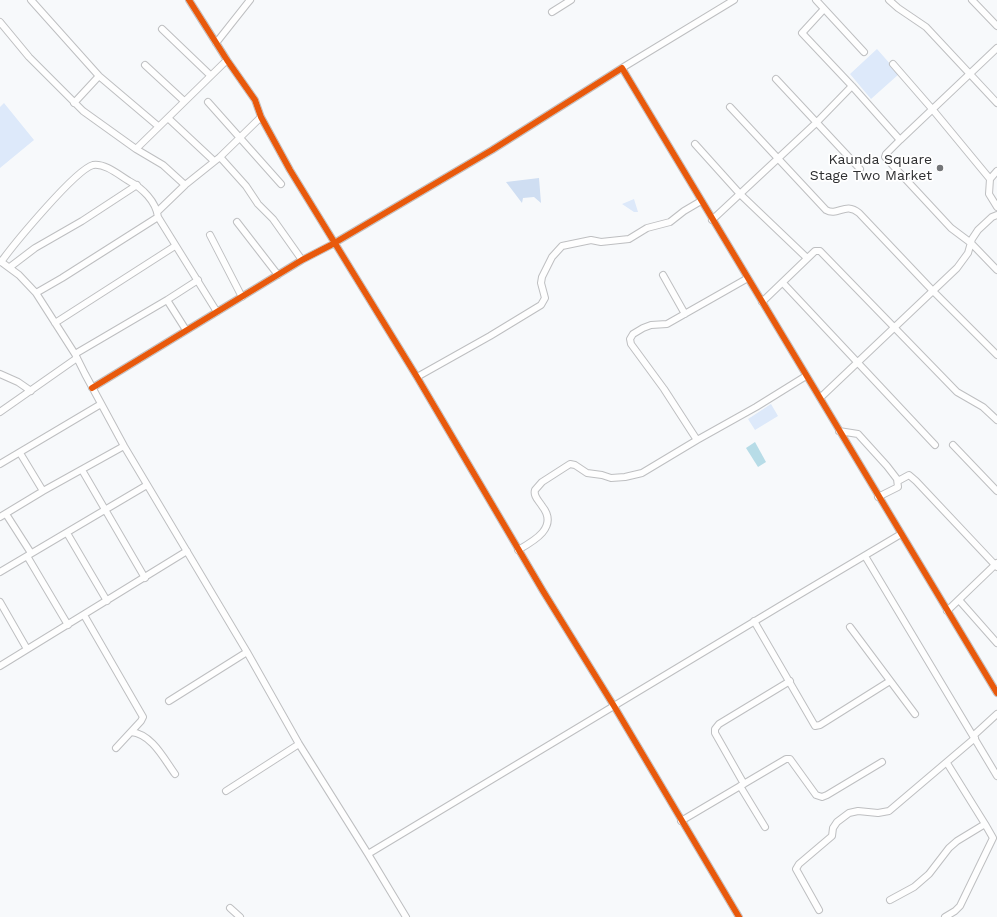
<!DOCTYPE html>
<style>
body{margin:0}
canvas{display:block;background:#f7f9fb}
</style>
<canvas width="997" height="917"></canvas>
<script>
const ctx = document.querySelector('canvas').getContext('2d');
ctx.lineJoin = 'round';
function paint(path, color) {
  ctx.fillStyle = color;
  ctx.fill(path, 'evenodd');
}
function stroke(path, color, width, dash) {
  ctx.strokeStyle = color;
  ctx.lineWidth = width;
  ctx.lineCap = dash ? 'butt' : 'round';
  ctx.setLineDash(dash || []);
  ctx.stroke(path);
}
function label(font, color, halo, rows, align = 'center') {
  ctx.font = font + ' "Work Sans",sans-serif';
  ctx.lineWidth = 3.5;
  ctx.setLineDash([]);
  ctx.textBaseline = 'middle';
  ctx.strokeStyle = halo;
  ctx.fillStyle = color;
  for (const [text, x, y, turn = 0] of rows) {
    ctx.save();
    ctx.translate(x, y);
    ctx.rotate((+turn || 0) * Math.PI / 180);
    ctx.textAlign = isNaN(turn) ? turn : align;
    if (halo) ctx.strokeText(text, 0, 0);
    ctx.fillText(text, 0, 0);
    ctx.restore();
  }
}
const green = new Path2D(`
 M 877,49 L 899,74 L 871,99 L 850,74 Z
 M 4,103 L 34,140 L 0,168 L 0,107 Z
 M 634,199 L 638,212 L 634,212 L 622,204 Z
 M 771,404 L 778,416 L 755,430 L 748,419 Z`);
const forest = new Path2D(`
 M 539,178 L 541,203 L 534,197 L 523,198 L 522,203 L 506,182 Z`);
const water = new Path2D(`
 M 755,442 L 766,462 L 758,467 L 746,448 Z`);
const street = new Path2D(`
 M 31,0 L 99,76 L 158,126
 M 189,0 L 227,60 L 255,100 L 261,117 L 290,170 L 417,377 L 543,591 L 614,706 L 739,917
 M 816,0 L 864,52
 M 889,0 L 898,8 L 926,27 L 997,103
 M 972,0 L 997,26
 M 824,9 L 802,33 L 852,86 L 900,140 L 997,48
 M 552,12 L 571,0
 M 0,22 L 29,57 L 83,111 L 136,149 L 163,165 L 185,185 L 157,212
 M 162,29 L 210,75
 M 216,43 L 250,0
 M 893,64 L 933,110 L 990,179 L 989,194 L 997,207
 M 145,65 L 184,101
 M 622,68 L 734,0
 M 776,79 L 860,169
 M 208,102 L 281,184
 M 74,103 L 99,76
 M 730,107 L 826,210 C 838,217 845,201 859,213 L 933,291 L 997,355
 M 168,118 L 214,161
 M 900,140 L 886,154 L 885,157 L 951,228 L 971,243 L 997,270
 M 695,144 L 740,194 L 807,258
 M 136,149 L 227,60
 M 220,157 L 246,186 L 258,204 L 273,219 L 302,260
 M 990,179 L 997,171
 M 185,185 L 220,157 L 261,117
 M 712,220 L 816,123 L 852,86
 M 237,222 L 278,275
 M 210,235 L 242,297
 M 0,261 L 19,275 L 36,293 L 75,354 L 85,374 L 124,446 L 247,652 L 299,744 L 368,854 L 406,917
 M 1,262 C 14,244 75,170 93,165 C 105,163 119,175 129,181 C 142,188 156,201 158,217 L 217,312
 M 10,267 L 35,248 L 82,221 L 137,185
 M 663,275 L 685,314
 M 783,283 L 935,445
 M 36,293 L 62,278 L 158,217
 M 167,300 L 186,330
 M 762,302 L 815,251 L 820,251 L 957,392 L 983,407 L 997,420
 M 55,323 L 175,246
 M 75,354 L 167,300 L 198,280
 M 0,374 L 18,382 L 31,391
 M 417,377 L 490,336 L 541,305 L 545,298 L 541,283 L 542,277 L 552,257 L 562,246 L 591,240 L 601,242 L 629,239 L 647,228 L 670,222 L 684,211 L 701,201
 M 92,388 L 302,260 L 331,245 L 492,150 L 622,68 L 997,693
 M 820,398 L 957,268 L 968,253 L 972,239 L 978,230 L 992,217 L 997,215
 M 0,412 L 77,358
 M 839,431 L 858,434 L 887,466 L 897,479 L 898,487 L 878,497
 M 697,440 L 664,389 L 631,344 L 630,339 L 633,334 L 643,328 L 651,325 L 667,324 L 748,278
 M 953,445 L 997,491
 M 20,453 L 43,491
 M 0,464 L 101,404
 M 82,470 L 145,578
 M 898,481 L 909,475 L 916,481 L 997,567
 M 6,514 L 31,553
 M 0,517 L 43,491 L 124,446
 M 67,533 L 107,601
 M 518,550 C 534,541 559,527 542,506 C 539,501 533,496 535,490 L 542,482 L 570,464 L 575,465 L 587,473 L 602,475 L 611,478 L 625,477 L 642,473 L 697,440 L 756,407 L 806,376
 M 27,556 L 68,625
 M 865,556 L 997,776
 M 0,572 L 147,485
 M 959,600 L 997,643
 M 0,602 L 27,649
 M 947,611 L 997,563
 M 84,615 L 143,717 L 141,721 L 116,748
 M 754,621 L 815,726 L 820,725 L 890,681
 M 850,627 L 915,714
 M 0,666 L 187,551
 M 169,701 L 247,652
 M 131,732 C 152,734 164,759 175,774
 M 973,736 L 997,714
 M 744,784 L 715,733 L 715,729 L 719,724 L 790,681
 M 740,786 L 765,827
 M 226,791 L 299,744
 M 681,821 L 786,759 L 790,759 L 816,795 L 822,797 L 827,795 L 882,762
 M 368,854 L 780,606 L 901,534
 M 890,900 L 914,887 L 929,874 L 949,848 L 957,841 L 985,824
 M 230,908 L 240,917
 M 819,910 L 796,869 L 799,864 L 832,836 L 833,828 L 837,822 L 849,813 L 858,811 L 878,813 L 889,811 L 975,738
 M 945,917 L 955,911 L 960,906 L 993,838 L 985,824 L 947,763`);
const cycleway = new Path2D(`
 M 189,0 L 227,60 L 255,100 L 261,117 L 290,170 L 417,377 L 543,591 L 614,706 L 739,917
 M 92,388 L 302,260 L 331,245 L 492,150 L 622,68 L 997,693`);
const markers = [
 [940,168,4,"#747678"]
];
const poiNames = [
 ["Kaunda Square",932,160],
 ["Stage Two Market",932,176]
];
paint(green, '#dde9fa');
paint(forest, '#cfdef2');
paint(water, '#b7dce7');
stroke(street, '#bebfc1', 8);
stroke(street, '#fefefe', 6);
stroke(cycleway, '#e8590c', 6);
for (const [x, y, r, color] of markers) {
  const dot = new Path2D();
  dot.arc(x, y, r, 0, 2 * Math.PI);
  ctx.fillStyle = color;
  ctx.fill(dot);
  stroke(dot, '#fff', 1.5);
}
label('14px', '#2e2f31', '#fff', poiNames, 'right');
</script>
